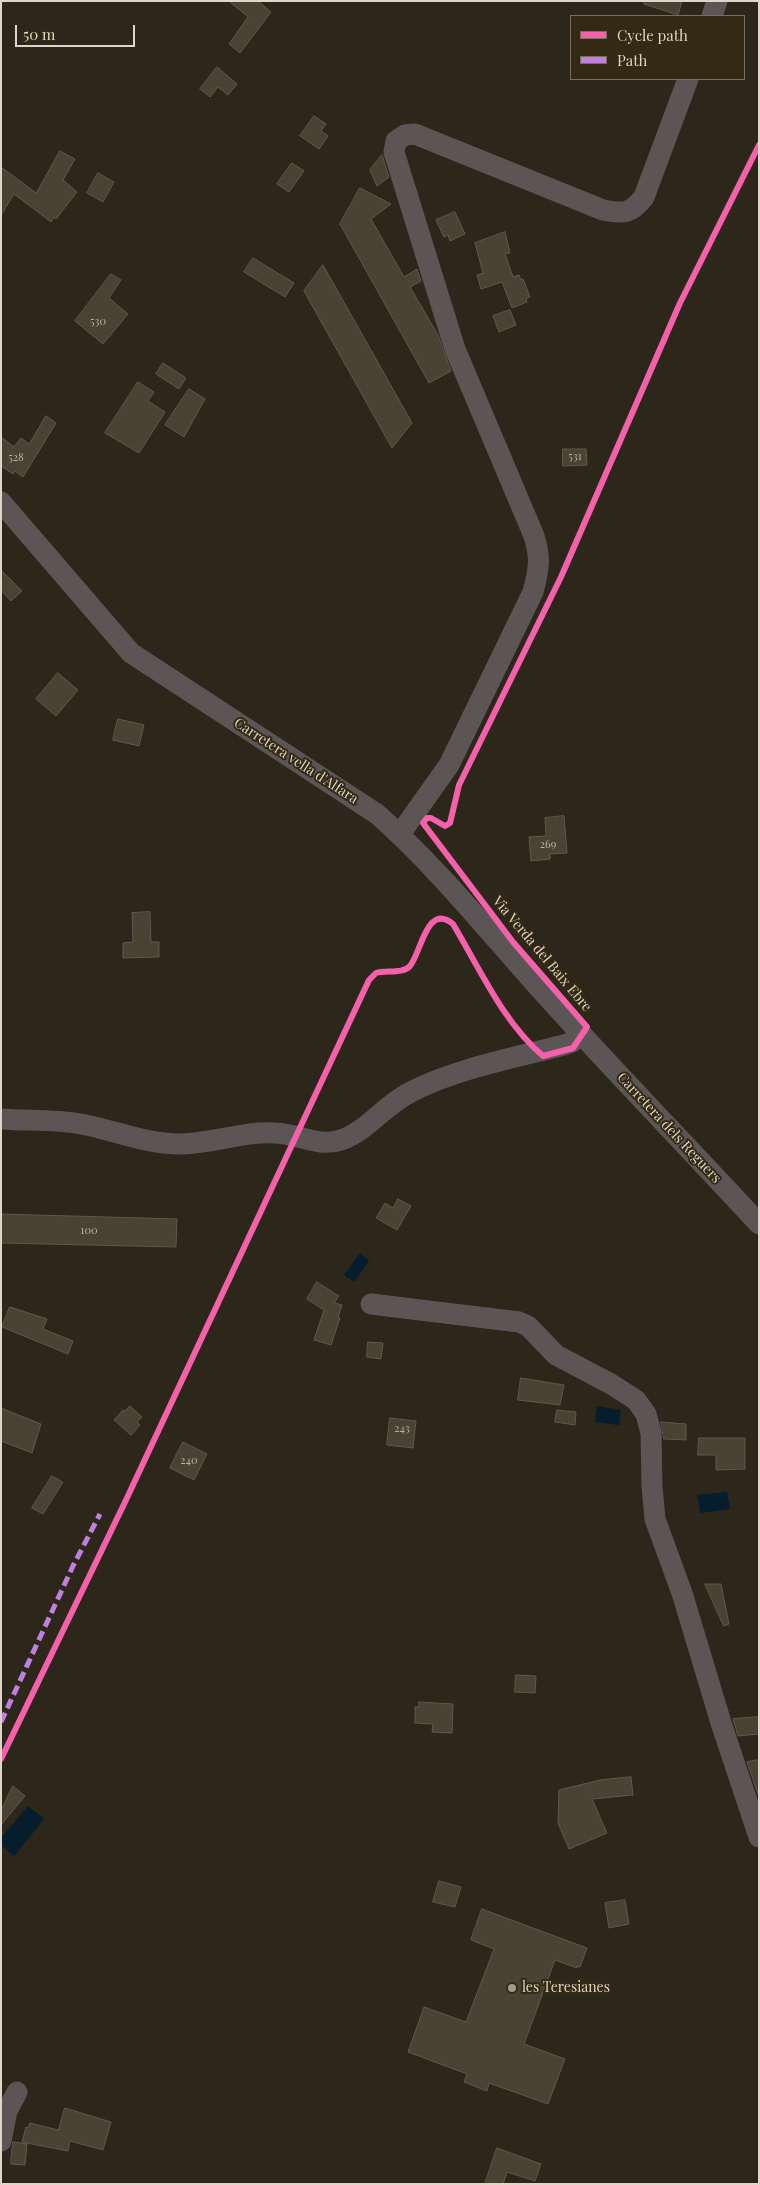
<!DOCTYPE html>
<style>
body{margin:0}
#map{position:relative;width:760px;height:2185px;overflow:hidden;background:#2c261b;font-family:"Playfair Display",serif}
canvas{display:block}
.frame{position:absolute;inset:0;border:2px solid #ded6c9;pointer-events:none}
.legend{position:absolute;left:570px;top:15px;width:175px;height:65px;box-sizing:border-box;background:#342913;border:1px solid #786e5c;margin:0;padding:6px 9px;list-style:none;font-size:15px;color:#ded6c9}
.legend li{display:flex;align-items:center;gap:10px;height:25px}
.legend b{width:25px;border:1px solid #786e5c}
.scale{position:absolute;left:15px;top:25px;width:120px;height:22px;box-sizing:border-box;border:2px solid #ded6c9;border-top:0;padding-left:6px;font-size:15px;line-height:18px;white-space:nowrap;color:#ded6c9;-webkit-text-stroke:4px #342913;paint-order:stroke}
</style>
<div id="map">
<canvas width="760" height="2185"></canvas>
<div class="frame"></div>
<ul class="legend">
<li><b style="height:6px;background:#f560ab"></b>Cycle path</li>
<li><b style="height:6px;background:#c07fdc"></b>Path</li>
</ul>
<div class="scale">50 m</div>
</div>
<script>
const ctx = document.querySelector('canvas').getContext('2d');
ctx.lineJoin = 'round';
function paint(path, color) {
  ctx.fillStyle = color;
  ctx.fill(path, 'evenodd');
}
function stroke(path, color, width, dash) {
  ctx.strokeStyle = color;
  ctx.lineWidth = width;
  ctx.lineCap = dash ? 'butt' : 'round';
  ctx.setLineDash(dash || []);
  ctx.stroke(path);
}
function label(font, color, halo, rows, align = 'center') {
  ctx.font = font + ' "Playfair Display",serif';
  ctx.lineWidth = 4;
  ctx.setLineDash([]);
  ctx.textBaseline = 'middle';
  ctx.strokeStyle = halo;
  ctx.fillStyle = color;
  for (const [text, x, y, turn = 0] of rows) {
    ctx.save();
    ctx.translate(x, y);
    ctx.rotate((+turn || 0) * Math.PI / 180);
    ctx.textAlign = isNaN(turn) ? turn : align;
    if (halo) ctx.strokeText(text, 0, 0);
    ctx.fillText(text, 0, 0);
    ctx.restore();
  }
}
const water = new Path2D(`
 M 360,1253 L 369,1261 L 354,1282 L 344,1275 Z
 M 597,1406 L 621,1410 L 619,1425 L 595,1422 Z
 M 727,1492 L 730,1509 L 700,1513 L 697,1495 Z
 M 28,1806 L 44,1819 L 14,1856 L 1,1845 L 1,1838 Z`);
const building = new Path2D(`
 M 229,1 L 258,1 L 271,12 L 240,53 L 229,44 L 248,17 Z
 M 645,1 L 682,1 L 678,15 L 644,4 Z
 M 217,67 L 237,84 L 228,95 L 218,87 L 210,97 L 200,89 Z
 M 314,116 L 326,124 L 321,131 L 328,136 L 319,149 L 300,136 Z
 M 60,151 L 75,159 L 63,180 L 77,192 L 56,219 L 54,217 L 51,222 L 14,194 L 1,215 L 1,167 L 36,193 Z
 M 382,155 L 389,177 L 377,186 L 370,170 Z
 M 292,163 L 304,171 L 289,192 L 277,184 Z
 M 98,173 L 114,182 L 103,202 L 87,193 Z
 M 360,188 L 391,204 L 371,219 L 404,277 L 417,269 L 421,281 L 410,287 L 438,335 L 451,371 L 429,383 L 340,224 Z
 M 455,212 L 465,234 L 450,241 L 448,235 L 444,237 L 436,220 Z
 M 505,232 L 510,253 L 505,254 L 513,277 L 519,275 L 521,280 L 523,279 L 530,297 L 526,299 L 527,302 L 512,308 L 502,282 L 481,289 L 477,275 L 483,273 L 475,243 Z
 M 253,258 L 294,283 L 285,297 L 244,272 Z
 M 323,265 L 412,423 L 392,448 L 304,291 Z
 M 111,274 L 121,280 L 109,298 L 128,314 L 103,344 L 75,321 Z
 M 510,310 L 516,325 L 499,332 L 493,316 Z
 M 163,363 L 186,378 L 179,389 L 156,374 Z
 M 138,382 L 154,392 L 148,401 L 165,412 L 139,453 L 105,433 Z
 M 189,389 L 205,399 L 184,437 L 165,425 Z
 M 46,416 L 56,423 L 23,477 L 15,471 L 13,474 L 1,466 L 1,437 L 14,447 L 21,438 L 29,444 Z
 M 563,449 L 586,449 L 587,465 L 563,466 Z
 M 1,570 L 22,591 L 11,601 L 1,590 Z
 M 58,673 L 78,690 L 56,716 L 36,699 Z
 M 118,719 L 144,725 L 139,746 L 113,740 Z
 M 564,816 L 567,853 L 550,854 L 550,859 L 531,861 L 529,837 L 546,836 L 545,818 Z
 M 150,912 L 151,942 L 159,942 L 159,957 L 123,958 L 123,943 L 133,942 L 132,913 Z
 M 398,1199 L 411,1206 L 397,1230 L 376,1218 L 385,1203 L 393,1208 Z
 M 1,1214 L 177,1219 L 176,1247 L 1,1243 Z
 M 317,1282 L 339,1296 L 334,1303 L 342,1305 L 338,1317 L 340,1318 L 331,1345 L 314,1340 L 324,1310 L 307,1299 Z
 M 10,1307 L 47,1319 L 43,1329 L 73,1341 L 68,1354 L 2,1327 Z
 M 368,1342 L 383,1343 L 381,1359 L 367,1357 Z
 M 521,1378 L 564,1385 L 560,1405 L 518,1400 Z
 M 130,1406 L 142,1417 L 137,1422 L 140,1425 L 131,1435 L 114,1420 L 123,1410 L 125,1411 Z
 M 1,1408 L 41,1424 L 32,1453 L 1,1441 Z
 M 557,1410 L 576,1412 L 575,1425 L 555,1422 Z
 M 390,1418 L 416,1421 L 413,1448 L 387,1445 Z
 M 661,1422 L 686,1424 L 686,1440 L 664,1439 Z
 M 699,1438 L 745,1438 L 745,1469 L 716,1470 L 716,1455 L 698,1455 Z
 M 183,1442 L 207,1454 L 194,1480 L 170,1468 Z
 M 52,1476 L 63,1482 L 43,1514 L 32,1508 Z
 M 705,1584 L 721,1584 L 729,1624 L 724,1626 Z
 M 516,1675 L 536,1676 L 535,1693 L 515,1692 Z
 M 419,1702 L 453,1704 L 452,1733 L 432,1732 L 433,1724 L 415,1723 L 415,1707 L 419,1707 Z
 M 759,1717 L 759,1734 L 738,1736 L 733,1719 Z
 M 759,1760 L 759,1797 L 747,1762 Z
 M 631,1777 L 633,1795 L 592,1799 L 607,1833 L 569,1849 L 558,1823 L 559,1790 L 600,1780 Z
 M 13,1786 L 25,1796 L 1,1825 L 1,1811 Z
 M 439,1881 L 461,1887 L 455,1907 L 433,1902 Z
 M 625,1900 L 629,1924 L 609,1928 L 605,1903 Z
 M 482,1909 L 587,1948 L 580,1967 L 577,1966 L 577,1968 L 555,1960 L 524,2044 L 565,2059 L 548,2104 L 489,2083 L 487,2091 L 464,2082 L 467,2074 L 408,2052 L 424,2007 L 466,2022 L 494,1949 L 471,1940 Z
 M 65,2108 L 111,2122 L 103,2150 L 70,2141 L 68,2151 L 22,2142 L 26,2127 L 28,2128 L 30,2123 L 58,2130 Z
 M 13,2142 L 27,2144 L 25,2165 L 11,2164 Z
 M 497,2148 L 541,2164 L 535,2181 L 507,2172 L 503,2184 L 485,2184 Z`);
const minor = new Path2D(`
 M 712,16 L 717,1
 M 1,502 L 131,653 L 377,814 C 438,868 488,931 542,991 C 613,1070 687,1146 759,1224
 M 400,834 L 449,765 L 533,592 C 539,569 541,558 534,536 L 455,349 L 394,152 L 396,141 L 405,135 L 415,134 L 603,210 C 623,214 631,214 644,197 L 688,79
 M 1,1119 C 28,1121 54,1119 81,1124 C 113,1130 143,1143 177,1144 C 210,1145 241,1131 274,1133 C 297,1133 318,1148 341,1140 C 366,1132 385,1105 409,1093 C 451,1070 517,1057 564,1045 L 572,1042 L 580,1032
 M 371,1304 L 519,1322 L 528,1326 L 556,1355 L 611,1384 L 636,1400 L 646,1414 L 651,1433 L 652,1486 L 655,1519 L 682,1593 L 722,1726 L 759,1837
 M 1,2141 L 7,2111 L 17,2092`);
const quiet = new Path2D(`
 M 1,1722 L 73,1566 L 100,1514`);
const cycleway = new Path2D(`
 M 1,1759 L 126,1500 L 369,980 L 376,973 C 386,970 403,974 410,966 C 421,953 427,902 453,924 C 480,969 503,1022 543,1056 L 573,1048 L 587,1027 L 513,942 L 423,823 L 427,818 L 431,818 L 445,826 L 450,823 L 459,785 L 561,577 L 680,303 L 759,145`);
const markers = [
 [512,1988,5,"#a0988c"]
];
const numberNames = [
 ["530",98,322],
 ["531",575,457],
 ["528",16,458],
 ["269",548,845],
 ["100",89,1231],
 ["243",402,1429],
 ["240",189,1461]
];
const streetNames = [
 ["Carretera vella d'Alfara",296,761,33],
 ["Via Verda del Baix Ebre",542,954,50],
 ["Carretera dels Reguers",669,1128,47]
];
const poiNames = [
 ["les Teresianes",522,1988]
];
paint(water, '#051d2d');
paint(building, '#4a4233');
stroke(building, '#5e594f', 1);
stroke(minor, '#5b5655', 21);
stroke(quiet, '#c07fdc', 5, [10, 5]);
stroke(cycleway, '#f560ab', 6);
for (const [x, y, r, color] of markers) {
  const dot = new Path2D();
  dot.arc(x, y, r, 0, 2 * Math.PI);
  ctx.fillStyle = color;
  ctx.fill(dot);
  stroke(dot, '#342913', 2);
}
label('11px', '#b9b1a4', null, numberNames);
label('14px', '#ded6c9', '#342913', streetNames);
label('14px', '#ded6c9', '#342913', poiNames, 'left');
</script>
